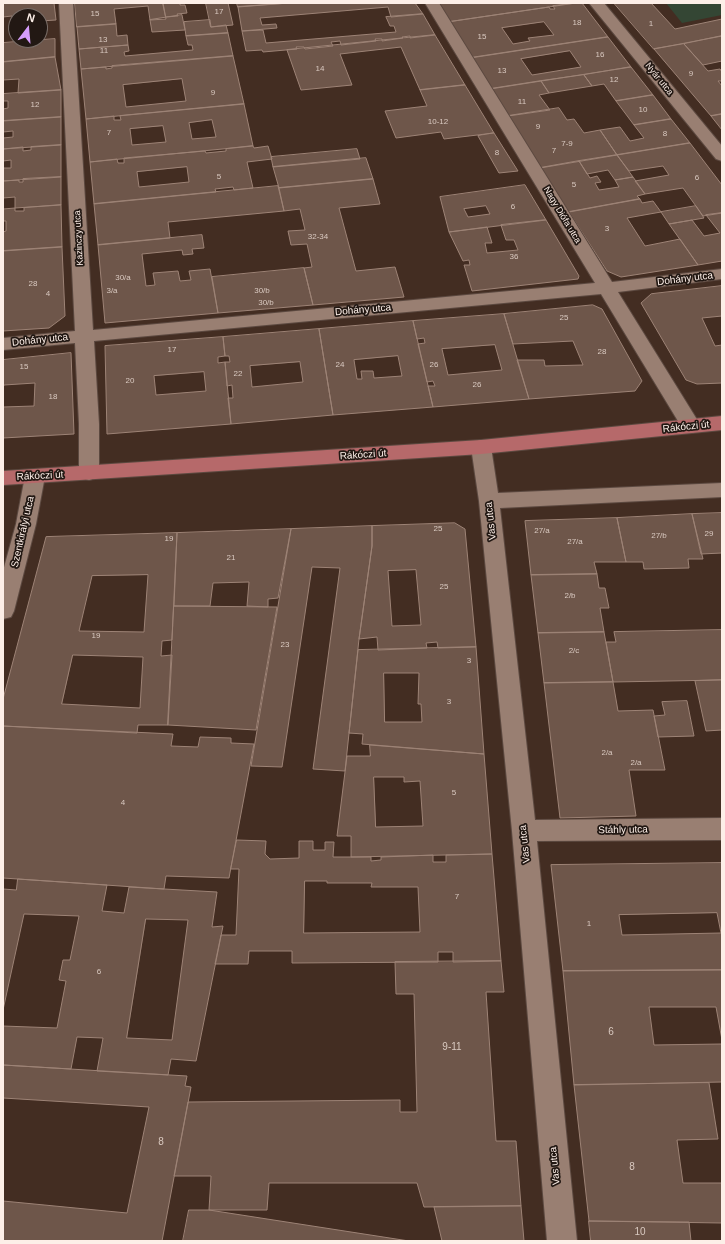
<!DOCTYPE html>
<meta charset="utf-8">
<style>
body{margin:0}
#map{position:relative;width:725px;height:1244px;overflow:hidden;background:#432d22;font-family:Arial,sans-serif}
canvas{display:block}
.frame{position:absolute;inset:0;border:4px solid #fdefe8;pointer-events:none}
.north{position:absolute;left:8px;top:8px;width:40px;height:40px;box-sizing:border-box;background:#221813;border:1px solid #7a6e68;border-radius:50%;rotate:16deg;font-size:11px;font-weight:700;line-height:16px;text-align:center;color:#fdefe8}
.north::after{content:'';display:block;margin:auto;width:14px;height:18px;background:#d59cfb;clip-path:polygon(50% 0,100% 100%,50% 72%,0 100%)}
</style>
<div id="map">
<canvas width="725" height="1244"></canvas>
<div class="frame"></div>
<div class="north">N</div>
</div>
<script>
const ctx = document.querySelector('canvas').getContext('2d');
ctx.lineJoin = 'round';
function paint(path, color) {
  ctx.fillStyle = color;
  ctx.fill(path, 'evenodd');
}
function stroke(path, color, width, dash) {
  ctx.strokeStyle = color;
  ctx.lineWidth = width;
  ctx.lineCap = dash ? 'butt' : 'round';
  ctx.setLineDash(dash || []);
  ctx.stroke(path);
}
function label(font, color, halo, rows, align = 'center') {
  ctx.font = font + ' Arial,sans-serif';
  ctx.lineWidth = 3.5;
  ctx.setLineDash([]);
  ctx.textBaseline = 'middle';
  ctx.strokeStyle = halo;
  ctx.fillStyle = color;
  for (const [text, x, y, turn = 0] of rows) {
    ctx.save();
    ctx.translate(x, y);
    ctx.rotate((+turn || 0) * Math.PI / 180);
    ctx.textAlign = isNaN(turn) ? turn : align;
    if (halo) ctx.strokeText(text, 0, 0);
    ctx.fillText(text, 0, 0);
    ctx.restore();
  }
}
const green = new Path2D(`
 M 666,3 L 722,3 L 722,15 L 682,23 Z`);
const building = new Path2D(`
 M 3,3 L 54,3 L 56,20 L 40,21 L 40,16 L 16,16 L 16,23 L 13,24 L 12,16 L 3,17 Z
 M 75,3 L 163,3 L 166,19 L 150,20 L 148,6 L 114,9 L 116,24 L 77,27 Z
 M 163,3 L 180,3 L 180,5 L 185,5 L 187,13 L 177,14 L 178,16 L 166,17 Z
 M 206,3 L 228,3 L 233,25 L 211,27 Z
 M 237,3 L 289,3 L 238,7 Z
 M 289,3 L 415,3 L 423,14 L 391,17 L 388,7 L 260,18 L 262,25 L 276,24 L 277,28 L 242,31 L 238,7 Z
 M 436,3 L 576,3 L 447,22 Z
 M 576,3 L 582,3 L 608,37 L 470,58 L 447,22 L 549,7 L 550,9 L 555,9 L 553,6 ZM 544,22 L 554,35 L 528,38 L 530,41 L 513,44 L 502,28 Z
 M 614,3 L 651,3 L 675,29 L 722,19 L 722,36 L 654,49 Z
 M 423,14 L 435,35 L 410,38 L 410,36 L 402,37 L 403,38 L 382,41 L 382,39 L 375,39 L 376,41 L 341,45 L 340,41 L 331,42 L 333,46 L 305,49 L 304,47 L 296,47 L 297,49 L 263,52 L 262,50 L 246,51 L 242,31 L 263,30 L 266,43 L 396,32 L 394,26 L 390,26 L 386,17 Z
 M 182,15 L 185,30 L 152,32 L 150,20 Z
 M 210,20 L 211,27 L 226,25 L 228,33 L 186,36 L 184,22 Z
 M 116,24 L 117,36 L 127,35 L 128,45 L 79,49 L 77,27 Z
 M 228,33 L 233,56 L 81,69 L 79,49 L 128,45 L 129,51 L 124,52 L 125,56 L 193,50 L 192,45 L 188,45 L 186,36 Z
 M 435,35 L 465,85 L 420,90 L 401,47 L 340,54 L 352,85 L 301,90 L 287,50 Z
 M 722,36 L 722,61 L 703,65 L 684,44 Z
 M 608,37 L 631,67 L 490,89 L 470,58 ZM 570,51 L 581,67 L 532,75 L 521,59 Z
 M 55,39 L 55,57 L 3,62 L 3,43 Z
 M 684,44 L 708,71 L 720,69 L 722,72 L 722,81 L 718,81 L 722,86 L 722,114 L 711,116 L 654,49 Z
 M 233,56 L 244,104 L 86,119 L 81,69 L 106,67 L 106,69 L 112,68 L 112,66 ZM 182,79 L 186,101 L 126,107 L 123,85 Z
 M 55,57 L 61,90 L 18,93 L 19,79 L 3,80 L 3,62 Z
 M 631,67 L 653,95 L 616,101 L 604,84 L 592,86 L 584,75 Z
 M 584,75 L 592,86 L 549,93 L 541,81 Z
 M 541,81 L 549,93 L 539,95 L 550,110 L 508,116 L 490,89 Z
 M 465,85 L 494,133 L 444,139 L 441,132 L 396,138 L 385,111 L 427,106 L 420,90 Z
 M 61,90 L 61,117 L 3,121 L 3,109 L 8,108 L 8,101 L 3,101 L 3,94 Z
 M 653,95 L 671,119 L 634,125 L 616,101 Z
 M 244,104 L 253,146 L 90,162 L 86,119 L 114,116 L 114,120 L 121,120 L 120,116 ZM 212,120 L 216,137 L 192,139 L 189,123 ZM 163,126 L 166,142 L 132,145 L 130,129 Z
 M 559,108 L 567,120 L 574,119 L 584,133 L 600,130 L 617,155 L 540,168 L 508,116 Z
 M 722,114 L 722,130 L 711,116 Z
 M 61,117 L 61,145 L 3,149 L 3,138 L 13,137 L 13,131 L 3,132 L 3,121 Z
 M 671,119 L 690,143 L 617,155 L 600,130 L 620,127 L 630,141 L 644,138 L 634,125 Z
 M 494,133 L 518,171 L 499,173 L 478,136 Z
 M 690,143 L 722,185 L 722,213 L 703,216 L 683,188 L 645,194 L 635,181 L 669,175 L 663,166 L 629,171 L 617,155 Z
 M 61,145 L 61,177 L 3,181 L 3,168 L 11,168 L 11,160 L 3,161 L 3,149 L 23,147 L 23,151 L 31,150 L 31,147 Z
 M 253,146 L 254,148 L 268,146 L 272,159 L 247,162 L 253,188 L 234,190 L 233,187 L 215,189 L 216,192 L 94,204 L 90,162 L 117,159 L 118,163 L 124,163 L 124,158 L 205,151 L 206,153 L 226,151 L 226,149 ZM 187,167 L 189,182 L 139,187 L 137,172 Z
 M 357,149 L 360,159 L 273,167 L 271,157 Z
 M 617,155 L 633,177 L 615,180 L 608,170 L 587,174 L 579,161 Z
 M 366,158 L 373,179 L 279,188 L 273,167 Z
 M 579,161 L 590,178 L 597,176 L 601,182 L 595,183 L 599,190 L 619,187 L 615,180 L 633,177 L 645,194 L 637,196 L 640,199 L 569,212 L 540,168 Z
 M 61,177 L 61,205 L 15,208 L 15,197 L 3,198 L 3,181 L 19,180 L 19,182 L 23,182 L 23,179 Z
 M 373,179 L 380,204 L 339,208 L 356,271 L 395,267 L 404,297 L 313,305 L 304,268 L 312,267 L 307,244 L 291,245 L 288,231 L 305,230 L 300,209 L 284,211 L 279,188 Z
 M 525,185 L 546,220 L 449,232 L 440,197 ZM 486,206 L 490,214 L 468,217 L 464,209 Z
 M 278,186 L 284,211 L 168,222 L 170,238 L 98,245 L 94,204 Z
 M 640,199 L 642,203 L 653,201 L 661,212 L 627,218 L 645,246 L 680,239 L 698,265 L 621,277 L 607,271 L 569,212 Z
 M 61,205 L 62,247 L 3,251 L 3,232 L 6,231 L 6,221 L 3,221 L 3,209 L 15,208 L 15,211 L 24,211 L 24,208 Z
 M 696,206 L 704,218 L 669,224 L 661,212 Z
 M 722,213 L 722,261 L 698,265 L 669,224 L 692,220 L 704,236 L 720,233 L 706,215 Z
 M 546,220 L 579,276 L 578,279 L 472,291 L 464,265 L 470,265 L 469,260 L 463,261 L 449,232 L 487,227 L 492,243 L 485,243 L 487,253 L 518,250 L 514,240 L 506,240 L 501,225 Z
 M 202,235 L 204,248 L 192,249 L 193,254 L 183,255 L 182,250 L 142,254 L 146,286 L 155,285 L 153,273 L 178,271 L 180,281 L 191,280 L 189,271 L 210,269 L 218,313 L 105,323 L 98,245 Z
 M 62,247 L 65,316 L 49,328 L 3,331 L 3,251 Z
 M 304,268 L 313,305 L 218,313 L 212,277 Z
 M 722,286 L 722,316 L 702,318 L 715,346 L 722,345 L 722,383 L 697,384 L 686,380 L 641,303 L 651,294 Z
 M 593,305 L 602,309 L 642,381 L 635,391 L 529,399 L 517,360 L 544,360 L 545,366 L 583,365 L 573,341 L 513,344 L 504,314 Z
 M 504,314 L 529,399 L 433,407 L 428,386 L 435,386 L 433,381 L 427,382 L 418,344 L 425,343 L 424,338 L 417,339 L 413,321 ZM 495,345 L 502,370 L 448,375 L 442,349 Z
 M 413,321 L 433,407 L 333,415 L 319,329 ZM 398,356 L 402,376 L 374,378 L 373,371 L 361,371 L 362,379 L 357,379 L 354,360 Z
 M 319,329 L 333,415 L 231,424 L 228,398 L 233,398 L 232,385 L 227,386 L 225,362 L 230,362 L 229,356 L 225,356 L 223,337 ZM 300,362 L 303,382 L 252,387 L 250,366 Z
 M 223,337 L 225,356 L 218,357 L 218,363 L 225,362 L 231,424 L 107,434 L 105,346 ZM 204,372 L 206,391 L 156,395 L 154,376 Z
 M 71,353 L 74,434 L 3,438 L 3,407 L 34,406 L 35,383 L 4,385 L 3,388 L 3,360 Z
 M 722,513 L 722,553 L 701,554 L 692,514 Z
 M 692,514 L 703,559 L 688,559 L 689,568 L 644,569 L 643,562 L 626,562 L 617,518 Z
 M 617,518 L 626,562 L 594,562 L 597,574 L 531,575 L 525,521 Z
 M 455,523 L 465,529 L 476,647 L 438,648 L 437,642 L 426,643 L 427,648 L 378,650 L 377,637 L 359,639 L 372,546 L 372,526 ZM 416,570 L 421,625 L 392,626 L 388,571 Z
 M 372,526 L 372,546 L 359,639 L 345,771 L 313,769 L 340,568 L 312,567 L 282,767 L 251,766 L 291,529 Z
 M 291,529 L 278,598 L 268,599 L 268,607 L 247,606 L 249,582 L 213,583 L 210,606 L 174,606 L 177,533 Z
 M 177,533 L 172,640 L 162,641 L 161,656 L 172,655 L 168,725 L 138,725 L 137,733 L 3,726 L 3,699 L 46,537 ZM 148,575 L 144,632 L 79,631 L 92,576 ZM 73,655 L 143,657 L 140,708 L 62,704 Z
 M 597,574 L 599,588 L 605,588 L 609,608 L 600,608 L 604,632 L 538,633 L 531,575 Z
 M 174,606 L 277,607 L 256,730 L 168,725 Z
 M 722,630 L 722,680 L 613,682 L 606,642 L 616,642 L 614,632 Z
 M 604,632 L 613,682 L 544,683 L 538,633 Z
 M 476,647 L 484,754 L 362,744 L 363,734 L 349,733 L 358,650 ZM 384,673 L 419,673 L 418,704 L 421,704 L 422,722 L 385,722 Z
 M 722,680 L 722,730 L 706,731 L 695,681 Z
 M 613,682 L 618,711 L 653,710 L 665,770 L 629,770 L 636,816 L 560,818 L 544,683 Z
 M 687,701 L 694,736 L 658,737 L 654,716 L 665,715 L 662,702 Z
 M 3,726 L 173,734 L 171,746 L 198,747 L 200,737 L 231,738 L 231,743 L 254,744 L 229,878 L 166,876 L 164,889 L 3,878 Z
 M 370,745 L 484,754 L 492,854 L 351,857 L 351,836 L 337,836 L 347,756 L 370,756 ZM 374,777 L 404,777 L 404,782 L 420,781 L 423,826 L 376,827 Z
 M 237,840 L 266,841 L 265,854 L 270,859 L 299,858 L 299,841 L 313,841 L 313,850 L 325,850 L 325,842 L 334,842 L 333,857 L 371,857 L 371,861 L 381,860 L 381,857 L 433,855 L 433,862 L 446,862 L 446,855 L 492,854 L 501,961 L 453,962 L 453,952 L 438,952 L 438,962 L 292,963 L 292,951 L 249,951 L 248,964 L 215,964 L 221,935 L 236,935 L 239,869 L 231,869 ZM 305,881 L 327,881 L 327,883 L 372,883 L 371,887 L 418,887 L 420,932 L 304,933 Z
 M 722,863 L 722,970 L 563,971 L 551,865 ZM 717,913 L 721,933 L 622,935 L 619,915 Z
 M 18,879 L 107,885 L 102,911 L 124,913 L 129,887 L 217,892 L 212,927 L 223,926 L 196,1061 L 171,1059 L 168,1075 L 97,1071 L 103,1038 L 77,1037 L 71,1069 L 3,1065 L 3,1026 L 57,1028 L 66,981 L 59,980 L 63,960 L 70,960 L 79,916 L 24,914 L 3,1010 L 3,889 L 16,890 ZM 146,919 L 188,920 L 172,1040 L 127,1038 Z
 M 501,961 L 504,992 L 486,992 L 496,1141 L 516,1141 L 521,1206 L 424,1207 L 417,1183 L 269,1183 L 267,1210 L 209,1210 L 211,1176 L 174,1176 L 188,1102 L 400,1100 L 400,1112 L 417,1112 L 414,994 L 396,994 L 395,962 Z
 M 722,970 L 722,1040 L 716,1007 L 649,1007 L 654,1045 L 722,1044 L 722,1082 L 574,1085 L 563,971 Z
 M 3,1065 L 187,1076 L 185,1086 L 191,1087 L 162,1241 L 3,1241 L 3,1201 L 127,1213 L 149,1107 L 3,1098 Z
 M 709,1083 L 718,1139 L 677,1140 L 683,1183 L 722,1183 L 722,1223 L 589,1221 L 574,1085 Z
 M 521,1206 L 524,1241 L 442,1241 L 434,1207 Z
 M 189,1210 L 209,1210 L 409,1241 L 183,1241 Z
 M 589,1221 L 689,1222 L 691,1241 L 591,1241 Z`);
const minor = new Path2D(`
 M 59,3 L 73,3 L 93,330 L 595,283 L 425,3 L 439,3 L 612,282 L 722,269 L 722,279 L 618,292 L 701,426 L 698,431 L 691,433 L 684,431 L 601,294 L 94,341 L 99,424 L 99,473 L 96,478 L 89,480 L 82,478 L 79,473 L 79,424 L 75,343 L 3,350 L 3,338 L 75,331 Z
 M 589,3 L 604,3 L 722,146 L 722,161 L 716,159 Z
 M 481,440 L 488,442 L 491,447 L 498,493 L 722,483 L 722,497 L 500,508 L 535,820 L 722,818 L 722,840 L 537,841 L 577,1241 L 547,1241 L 512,831 L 479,501 L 471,447 L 474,442 Z
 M 35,469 L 42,471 L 45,476 L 36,524 L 14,611 L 11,617 L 3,619 L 3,571 L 16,524 L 25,476 L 28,471 Z`);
const major = new Path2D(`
 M 722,416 L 722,430 L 481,454 L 3,485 L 3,471 L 481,440 Z`);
const numberNames = [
 ["17",219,12],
 ["15",95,14],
 ["18",577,23],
 ["1",651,24],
 ["15",482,37],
 ["13",103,40],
 ["11",104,51],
 ["16",600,55],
 ["14",320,69],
 ["13",502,71],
 ["9",691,74],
 ["12",614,80],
 ["9",213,93],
 ["11",522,102],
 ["12",35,105],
 ["10",643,110],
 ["10-12",438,122],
 ["9",538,127],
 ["7",109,133],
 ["8",665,134],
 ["7-9",567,144],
 ["7",554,151],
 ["8",497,153],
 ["5",219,177],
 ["6",697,178],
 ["5",574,185],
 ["6",513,207],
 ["3",607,229],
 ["32-34",318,237],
 ["36",514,257],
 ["30/a",123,278],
 ["28",33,284],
 ["3/a",112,291],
 ["30/b",262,291],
 ["4",48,294],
 ["30/b",266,303],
 ["25",564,318],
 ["17",172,350],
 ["28",602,352],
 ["24",340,365],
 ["26",434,365],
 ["15",24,367],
 ["22",238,374],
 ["20",130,381],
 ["26",477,385],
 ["18",53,397],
 ["25",438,529],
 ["27/a",542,531],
 ["29",709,534],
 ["27/b",659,536],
 ["19",169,539],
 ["27/a",575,542],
 ["21",231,558],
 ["25",444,587],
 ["2/b",570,596],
 ["19",96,636],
 ["23",285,645],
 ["2/c",574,651],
 ["3",469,661],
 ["3",449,702],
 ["2/a",607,753],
 ["2/a",636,763],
 ["5",454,793],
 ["4",123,803],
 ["7",457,897],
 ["1",589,924],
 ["6",99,972]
];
const farStreetnames = [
 ["Nyár utca",659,79,51],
 ["Nagy Diófa utca",562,215,59],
 ["Kazinczy utca",79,238,-93]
];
const streetNames = [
 ["Dohány utca",685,279,-7],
 ["Dohány utca",363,310,-5],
 ["Dohány utca",40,340,-6],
 ["Rákóczi út",686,427,-6],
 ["Rákóczi út",363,455,-4],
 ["Rákóczi út",40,476,-3],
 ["Vas utca",491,521,-96],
 ["Szentkirályi utca",23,532,-77],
 ["Stáhly utca",623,830,-1],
 ["Vas utca",525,844,-96],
 ["Vas utca",555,1166,-95]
];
const nearNumbernames = [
 ["6",611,1032],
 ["9-11",452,1047],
 ["8",161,1142],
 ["8",632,1167],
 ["10",640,1232]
];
paint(green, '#344634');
paint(building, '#6e564a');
stroke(building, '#9d8376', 1);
stroke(minor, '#5c4940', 2);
stroke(major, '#5c4940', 2);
paint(minor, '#997f72');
paint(major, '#b6696a');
label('8px', '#d9c9c0', null, numberNames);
label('9px', '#fdefe8', '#221813', farStreetnames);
label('10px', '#fdefe8', '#221813', streetNames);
label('10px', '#d9c9c0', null, nearNumbernames);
</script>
